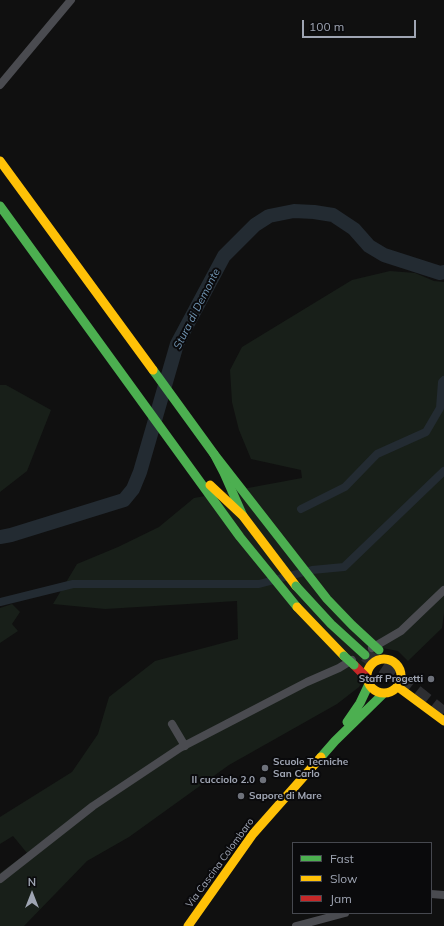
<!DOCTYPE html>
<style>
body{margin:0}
#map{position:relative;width:444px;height:926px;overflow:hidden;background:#101010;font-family:Mulish,sans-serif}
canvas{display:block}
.legend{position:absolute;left:292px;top:842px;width:140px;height:72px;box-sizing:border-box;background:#0a0a0c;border:1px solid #46484f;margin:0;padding:5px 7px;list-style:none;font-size:12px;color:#9fa5b3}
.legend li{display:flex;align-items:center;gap:8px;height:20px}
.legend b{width:20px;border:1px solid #46484f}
.north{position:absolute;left:12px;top:874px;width:40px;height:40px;-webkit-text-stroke:3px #0a0a0c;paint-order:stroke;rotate:0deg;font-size:11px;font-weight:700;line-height:16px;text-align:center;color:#9fa5b3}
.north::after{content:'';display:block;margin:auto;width:14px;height:18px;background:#9fa5b3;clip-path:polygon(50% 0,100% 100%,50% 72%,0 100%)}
.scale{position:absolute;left:302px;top:20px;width:114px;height:18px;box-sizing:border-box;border:2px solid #9fa5b3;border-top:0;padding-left:5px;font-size:12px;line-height:14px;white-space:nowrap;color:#9fa5b3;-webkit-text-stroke:3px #0a0a0c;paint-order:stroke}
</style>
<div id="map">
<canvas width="444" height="926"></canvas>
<ul class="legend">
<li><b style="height:5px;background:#4caf50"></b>Fast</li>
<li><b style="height:5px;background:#ffc107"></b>Slow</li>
<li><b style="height:5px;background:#c62828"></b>Jam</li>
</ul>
<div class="north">N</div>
<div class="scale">100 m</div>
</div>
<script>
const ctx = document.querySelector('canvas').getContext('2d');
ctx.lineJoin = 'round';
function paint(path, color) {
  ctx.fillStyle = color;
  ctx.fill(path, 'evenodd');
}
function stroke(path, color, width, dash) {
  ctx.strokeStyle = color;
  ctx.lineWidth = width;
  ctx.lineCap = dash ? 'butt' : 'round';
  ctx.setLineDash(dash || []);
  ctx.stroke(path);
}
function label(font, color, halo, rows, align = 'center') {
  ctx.font = font + ' Mulish,sans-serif';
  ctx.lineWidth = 4;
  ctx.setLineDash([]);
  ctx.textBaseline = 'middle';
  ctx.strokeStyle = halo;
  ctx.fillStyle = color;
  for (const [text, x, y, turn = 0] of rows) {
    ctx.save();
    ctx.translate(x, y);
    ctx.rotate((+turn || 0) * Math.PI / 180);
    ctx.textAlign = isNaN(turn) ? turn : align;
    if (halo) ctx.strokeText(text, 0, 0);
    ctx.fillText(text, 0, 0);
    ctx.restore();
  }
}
const green = new Path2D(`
 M 390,271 L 415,273 L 434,281 L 444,282 L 444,613 L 442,628 L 408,661 L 398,651 L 382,648 L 359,687 L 337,704 L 229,765 L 129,837 L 87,861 L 24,926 L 0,926 L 0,873 L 27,853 L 13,836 L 0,844 L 0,817 L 72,772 L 98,734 L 109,697 L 155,661 L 238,639 L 237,601 L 105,609 L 53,604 L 77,564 L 118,547 L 159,527 L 194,498 L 302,478 L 301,470 L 251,459 L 239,430 L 232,402 L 230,370 L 242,347 L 352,280 Z
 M 0,385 L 6,385 L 51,410 L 27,471 L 0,492 Z
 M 12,604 L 20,612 L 12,624 L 18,631 L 0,643 L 0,608 Z`);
const canal = new Path2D(`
 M 301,509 L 345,487 L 377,454 L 426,432 L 440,408 L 442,382 L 444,380
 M 0,602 L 73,584 L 259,584 L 312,570 L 344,567 L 444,471`);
const river = new Path2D(`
 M 0,537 L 11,535 L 124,500 L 133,489 L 140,472 L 177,344 L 224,256 L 255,225 L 269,216 L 294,211 L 314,212 L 333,215 L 354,229 L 369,246 L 384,255 L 440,273 L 444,272`);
const highwayTunnel = new Path2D(`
 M 365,655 L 394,674 L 444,714`);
const street = new Path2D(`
 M 0,85 L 71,0
 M 372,648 L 401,631 L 444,590
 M 172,724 L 185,746
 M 0,879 L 93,806 L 180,748 L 307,682 L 339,668 L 352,660
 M 431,894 L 444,895
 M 296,926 L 345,913`);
const fast = new Path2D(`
 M 0,206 L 240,537 L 297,607
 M 153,370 L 214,454 L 224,473 L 243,516
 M 347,722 L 360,703 L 369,684
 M 321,757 L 335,741 L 383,694`);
const slow = new Path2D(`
 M 0,161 L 153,370
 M 210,485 L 243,516 L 296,586
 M 297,607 L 344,656
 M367 676a17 17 0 1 1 34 0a17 17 0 1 1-34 0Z
 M 398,687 L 444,721
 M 188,926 L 253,834 L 321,757`);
const jam = new Path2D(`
 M 354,665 L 367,678`);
const fastBridge = new Path2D(`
 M 214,454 L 327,599 L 352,625 L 379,650
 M 296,586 L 331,624 L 365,655
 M 344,656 L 354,665`);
const markers = [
 [431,679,4,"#6d717a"],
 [265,768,4,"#6d717a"],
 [263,780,4,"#6d717a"],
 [241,796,4,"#6d717a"]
];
const poiNames = [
 ["Staff Progetti",423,679],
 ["Scuole Tecniche",273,762,"left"],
 ["San Carlo",273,774,"left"],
 ["Il cucciolo 2.0",255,780],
 ["Sapore di Mare",249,796,"left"]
];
const streetNames = [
 ["Via Cascina Colombaro",220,863,-54]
];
const waterNames = [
 ["Stura di Demonte",197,309,-63]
];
paint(green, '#181f19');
stroke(canal, '#232b32', 8);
stroke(river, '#232b32', 14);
stroke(highwayTunnel, '#2d2e31', 14, [14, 7]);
stroke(street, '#4a4b50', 8);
stroke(fast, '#4caf50', 9);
stroke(slow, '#ffc107', 9);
stroke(jam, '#c62828', 9);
stroke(fastBridge, '#4caf50', 9);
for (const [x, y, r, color] of markers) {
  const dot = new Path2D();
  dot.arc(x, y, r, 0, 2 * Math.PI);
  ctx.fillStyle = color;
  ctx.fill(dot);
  stroke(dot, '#0a0a0c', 1.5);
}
label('bold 10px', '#9fa5b3', '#0a0a0c', poiNames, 'right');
label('10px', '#9fa5b3', '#0a0a0c', streetNames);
label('italic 11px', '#7195b3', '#0a0a0c', waterNames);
</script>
